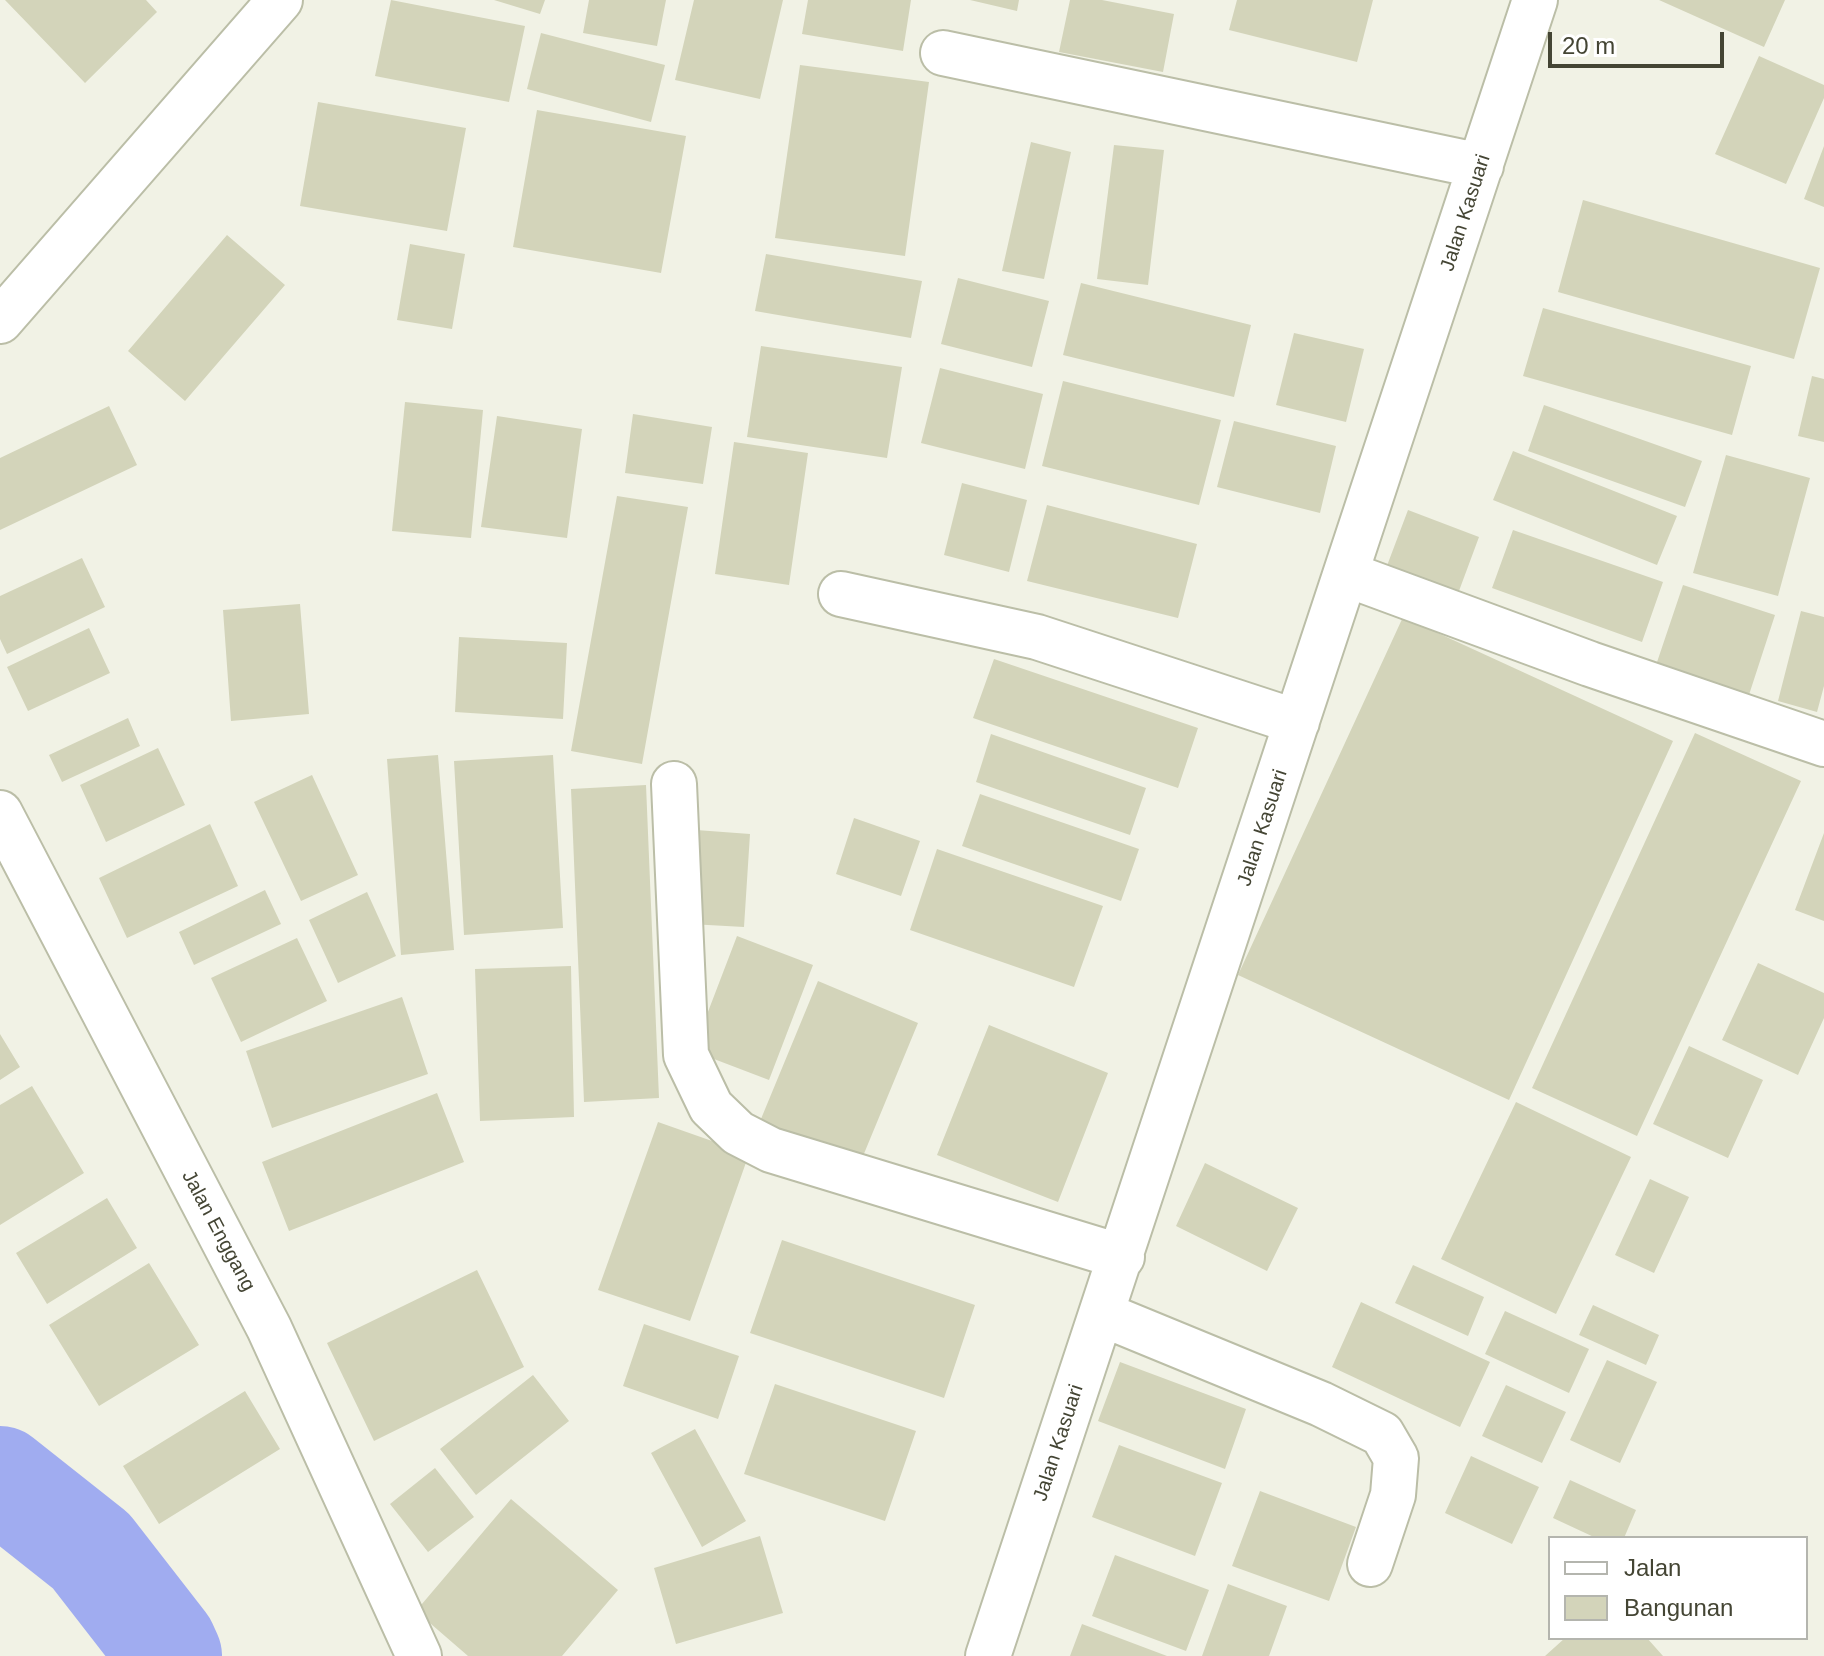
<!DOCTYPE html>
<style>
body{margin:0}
#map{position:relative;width:1824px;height:1656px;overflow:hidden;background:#f1f2e5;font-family:Arial,sans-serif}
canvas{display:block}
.legend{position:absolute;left:1548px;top:1536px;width:260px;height:104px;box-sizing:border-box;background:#fff;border:2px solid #b4b5ae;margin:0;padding:10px 14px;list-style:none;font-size:24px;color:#444534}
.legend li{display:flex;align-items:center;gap:16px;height:40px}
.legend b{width:40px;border:2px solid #b4b5ae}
.scale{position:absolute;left:1548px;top:32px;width:176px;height:36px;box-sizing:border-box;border:4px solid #444534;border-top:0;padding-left:10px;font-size:24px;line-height:28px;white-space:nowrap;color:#444534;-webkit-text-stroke:6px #fff;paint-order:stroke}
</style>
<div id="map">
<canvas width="1824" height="1656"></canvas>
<ul class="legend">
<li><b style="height:10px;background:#fff"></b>Jalan</li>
<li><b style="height:22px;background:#d3d4ba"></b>Bangunan</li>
</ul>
<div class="scale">20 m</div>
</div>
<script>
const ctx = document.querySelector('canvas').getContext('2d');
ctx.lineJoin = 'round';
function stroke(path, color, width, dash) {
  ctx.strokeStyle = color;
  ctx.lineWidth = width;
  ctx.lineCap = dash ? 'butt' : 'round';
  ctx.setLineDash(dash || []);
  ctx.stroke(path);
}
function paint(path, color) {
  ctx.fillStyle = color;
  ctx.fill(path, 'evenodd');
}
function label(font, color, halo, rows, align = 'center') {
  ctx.font = font + ' Arial,sans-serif';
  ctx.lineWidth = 6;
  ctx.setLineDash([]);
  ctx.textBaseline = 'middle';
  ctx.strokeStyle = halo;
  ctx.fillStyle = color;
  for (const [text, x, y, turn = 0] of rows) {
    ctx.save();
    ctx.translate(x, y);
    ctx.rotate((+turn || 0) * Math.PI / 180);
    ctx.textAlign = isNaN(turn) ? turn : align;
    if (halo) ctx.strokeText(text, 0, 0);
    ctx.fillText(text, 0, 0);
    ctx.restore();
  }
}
const river = new Path2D(`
 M 0,1479 L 91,1551 L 164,1645 L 169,1656`);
const building = new Path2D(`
 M 5,0 L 146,0 L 157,12 L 85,83 Z
 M 391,0 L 525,26 L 509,102 L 375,76 Z
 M 494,0 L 545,0 L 540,14 Z
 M 589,0 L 666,0 L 657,46 L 583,33 Z
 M 694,0 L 783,0 L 760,99 L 675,80 Z
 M 808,0 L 911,0 L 903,51 L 802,34 Z
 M 970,0 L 1019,0 L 1017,11 Z
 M 1070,0 L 1102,0 L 1174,14 L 1163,72 L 1059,52 Z
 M 1237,0 L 1373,0 L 1357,62 L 1229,30 Z
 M 1659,0 L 1785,0 L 1764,47 Z
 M 541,33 L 665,65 L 651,122 L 527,89 Z
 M 1759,56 L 1824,85 L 1824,98 L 1786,184 L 1715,154 Z
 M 800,65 L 929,82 L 905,256 L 775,238 Z
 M 318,102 L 466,128 L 447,231 L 300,206 Z
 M 537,110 L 686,136 L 661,273 L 513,247 Z
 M 1031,142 L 1071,152 L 1044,279 L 1002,271 Z
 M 1114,145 L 1164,150 L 1148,285 L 1097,279 Z
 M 1824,146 L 1824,207 L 1804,199 Z
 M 1583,200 L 1820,268 L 1794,359 L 1558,292 Z
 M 227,235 L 285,285 L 185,401 L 128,351 Z
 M 410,244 L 465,254 L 452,329 L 397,320 Z
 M 766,254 L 922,281 L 911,338 L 755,311 Z
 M 958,278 L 1049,301 L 1032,367 L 941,344 Z
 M 1081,283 L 1251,325 L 1234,397 L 1063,355 Z
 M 1543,308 L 1751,366 L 1732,435 L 1523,376 Z
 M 1294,333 L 1364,349 L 1346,422 L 1276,405 Z
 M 761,346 L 902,367 L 887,458 L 747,437 Z
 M 940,368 L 1043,394 L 1025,469 L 921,443 Z
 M 1812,376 L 1824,379 L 1824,442 L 1798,436 Z
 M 1063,381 L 1221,420 L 1199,505 L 1042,466 Z
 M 405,402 L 483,410 L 471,538 L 392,531 Z
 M 1544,405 L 1702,461 L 1685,507 L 1528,451 Z
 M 109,406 L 137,465 L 0,530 L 0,458 Z
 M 633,414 L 712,427 L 703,484 L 625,473 Z
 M 497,416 L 582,429 L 567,538 L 481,527 Z
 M 1234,421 L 1336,446 L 1320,513 L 1217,487 Z
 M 734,442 L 808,453 L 789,585 L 715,574 Z
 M 1513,451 L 1677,516 L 1657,565 L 1493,500 Z
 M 1726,455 L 1810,478 L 1778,596 L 1693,573 Z
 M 962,483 L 1027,500 L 1009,572 L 944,555 Z
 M 617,496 L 688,507 L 642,764 L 571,751 Z
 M 1047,505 L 1197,544 L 1178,618 L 1027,581 Z
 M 1408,510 L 1479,537 L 1456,599 L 1385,571 Z
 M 1513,530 L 1663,582 L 1642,642 L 1492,588 Z
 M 82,558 L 105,607 L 7,654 L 0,639 L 0,596 Z
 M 1683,585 L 1775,615 L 1746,704 L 1653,674 Z
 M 300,604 L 309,714 L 231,721 L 223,610 Z
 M 1801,611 L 1824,617 L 1824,686 L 1817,712 L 1778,701 Z
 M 1403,617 L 1673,741 L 1509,1100 L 1238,975 Z
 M 89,628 L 110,673 L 28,711 L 7,667 Z
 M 459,637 L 567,643 L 563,719 L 455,712 Z
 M 994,659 L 1198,728 L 1178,788 L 973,718 Z
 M 128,718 L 140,746 L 62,782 L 49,755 Z
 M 1695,733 L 1801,781 L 1637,1136 L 1532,1088 Z
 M 991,734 L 1146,788 L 1130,835 L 976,782 Z
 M 158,748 L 185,805 L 106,842 L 80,785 Z
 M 438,755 L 454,950 L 401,955 L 387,759 Z
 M 553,755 L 563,928 L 464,935 L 454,761 Z
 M 312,775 L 358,875 L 301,901 L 254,802 Z
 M 646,785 L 659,1098 L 584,1102 L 571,789 Z
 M 980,794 L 1139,849 L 1121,901 L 962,846 Z
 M 854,818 L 920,841 L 901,896 L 836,874 Z
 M 210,824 L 238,886 L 127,938 L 99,878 Z
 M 696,830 L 750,834 L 744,927 L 690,924 Z
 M 1824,833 L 1824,921 L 1795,910 Z
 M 937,849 L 1103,906 L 1074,987 L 910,930 Z
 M 265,890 L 281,924 L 194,965 L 179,932 Z
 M 367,892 L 396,956 L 338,983 L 309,920 Z
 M 737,936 L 813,965 L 769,1080 L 693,1051 Z
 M 297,938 L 327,1001 L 241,1042 L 211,978 Z
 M 1758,963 L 1824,993 L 1824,1018 L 1798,1075 L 1722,1040 Z
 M 571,966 L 574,1117 L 480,1121 L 475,969 Z
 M 818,981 L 918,1023 L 856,1173 L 756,1131 Z
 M 402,997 L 428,1074 L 272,1128 L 246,1051 Z
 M 989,1025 L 1108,1073 L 1058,1202 L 937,1155 Z
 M 0,1034 L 20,1067 L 0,1080 Z
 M 1689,1046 L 1763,1080 L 1728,1158 L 1653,1124 Z
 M 32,1086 L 84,1173 L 0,1225 L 0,1105 Z
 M 437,1093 L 464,1162 L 289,1231 L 262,1162 Z
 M 1516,1102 L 1631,1157 L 1556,1314 L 1441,1259 Z
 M 658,1122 L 749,1154 L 690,1321 L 598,1290 Z
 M 1205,1163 L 1298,1208 L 1267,1271 L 1176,1226 Z
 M 1650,1179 L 1689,1197 L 1654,1273 L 1615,1255 Z
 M 107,1198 L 137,1248 L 47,1304 L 16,1253 Z
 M 782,1240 L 975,1305 L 944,1398 L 750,1333 Z
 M 149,1263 L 199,1345 L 99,1406 L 49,1325 Z
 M 1413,1265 L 1484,1297 L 1468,1336 L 1395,1303 Z
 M 477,1270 L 524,1367 L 374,1441 L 327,1343 Z
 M 1361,1302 L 1490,1362 L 1460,1427 L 1332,1367 Z
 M 1593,1305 L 1659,1335 L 1646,1365 L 1579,1335 Z
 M 1505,1311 L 1589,1349 L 1569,1393 L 1485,1354 Z
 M 644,1324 L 739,1356 L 718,1419 L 623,1386 Z
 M 1607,1360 L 1657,1382 L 1620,1463 L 1570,1440 Z
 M 1120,1362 L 1246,1409 L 1225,1469 L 1098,1421 Z
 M 533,1375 L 569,1421 L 476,1495 L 440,1449 Z
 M 775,1384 L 916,1431 L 885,1521 L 744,1474 Z
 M 1506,1385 L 1566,1412 L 1542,1463 L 1482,1436 Z
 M 245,1391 L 280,1449 L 159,1524 L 123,1466 Z
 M 695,1429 L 746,1521 L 702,1547 L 651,1453 Z
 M 1119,1445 L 1222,1483 L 1195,1556 L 1092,1517 Z
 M 1471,1456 L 1539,1487 L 1512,1544 L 1445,1513 Z
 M 435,1468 L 474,1517 L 428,1552 L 390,1504 Z
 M 1570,1480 L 1636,1510 L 1624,1538 L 1596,1538 L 1553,1518 Z
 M 1260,1491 L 1356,1527 L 1329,1601 L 1232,1566 Z
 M 511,1499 L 618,1590 L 562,1656 L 468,1656 L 416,1611 Z
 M 760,1536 L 783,1613 L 676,1644 L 654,1568 Z
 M 1115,1555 L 1209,1590 L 1186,1651 L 1092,1616 Z
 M 1228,1584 L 1287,1606 L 1269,1656 L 1202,1656 Z
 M 1082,1624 L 1167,1656 L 1070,1656 Z
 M 1565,1638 L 1647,1638 L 1663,1656 L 1545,1656 Z`);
const minor = new Path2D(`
 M 943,53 L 1481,166
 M 0,321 L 280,0
 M 1346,574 L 1590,664 L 1824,744
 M 841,594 L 1037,637 L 1297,722
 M 674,784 L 686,1055 L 711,1107 L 738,1133 L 771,1150 L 1122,1257
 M 0,813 L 269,1328 L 419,1656
 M 1102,1314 L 1321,1404 L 1382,1434 L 1396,1458 L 1393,1495 L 1370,1564
 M 988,1656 L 1535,0`);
const streetNames = [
 ["Jalan Kasuari",1466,213,-72],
 ["Jalan Kasuari",1263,828,-72],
 ["Jalan Enggang",218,1231,62],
 ["Jalan Kasuari",1059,1443,-72]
];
stroke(river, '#a0acf0', 106);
paint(building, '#d3d4ba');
stroke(minor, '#bbbea7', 48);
stroke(minor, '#fff', 44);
label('20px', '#444534', '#fff', streetNames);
</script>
